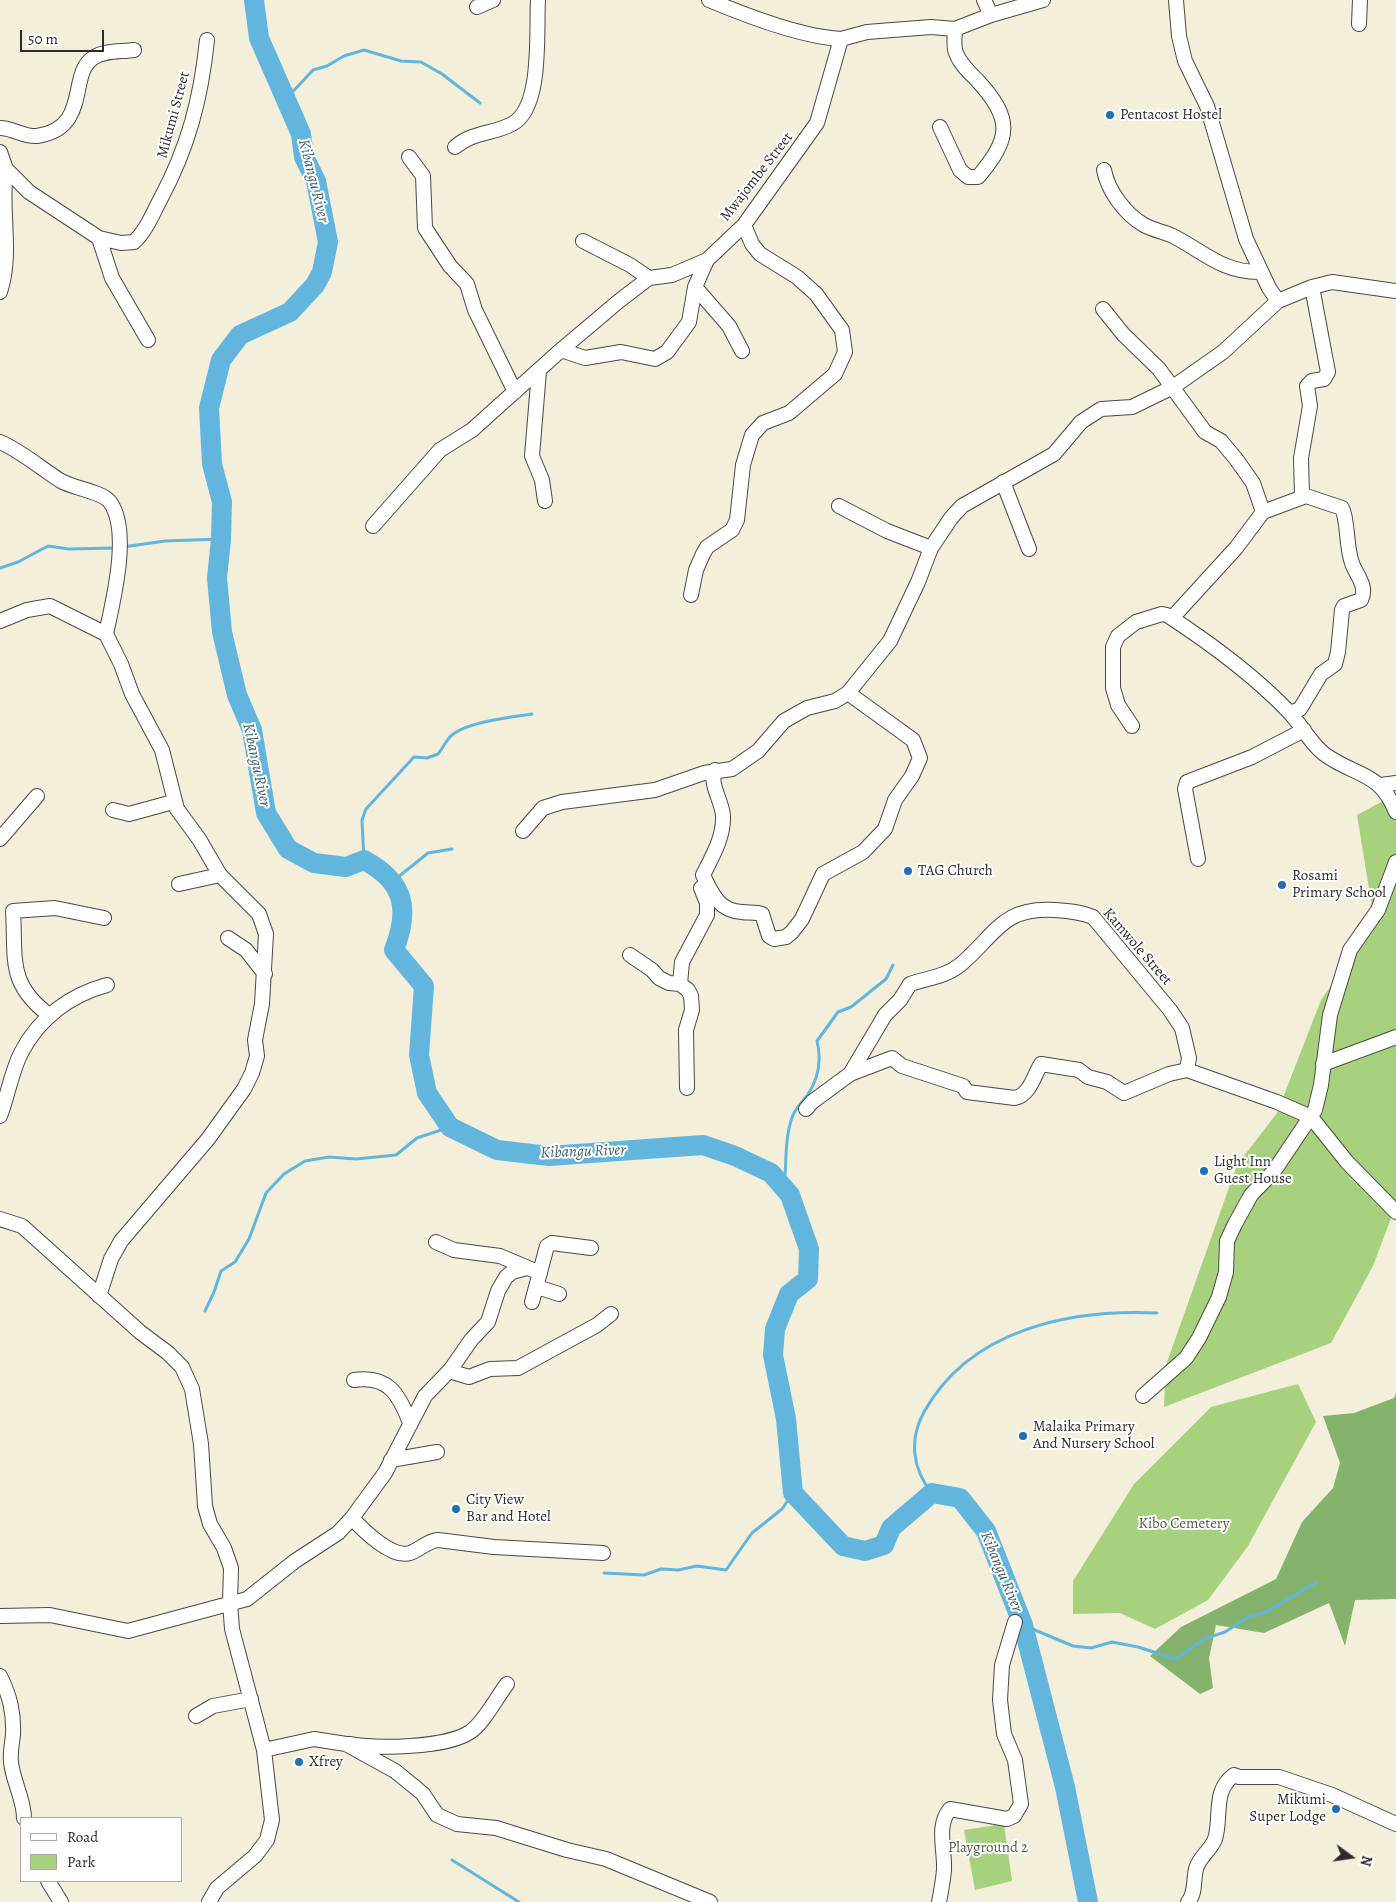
<!DOCTYPE html>
<style>
body{margin:0}
#map{position:relative;width:1396px;height:1902px;overflow:hidden;background:#f3efdb;font-family:Alegreya,serif}
canvas{display:block}
.legend{position:absolute;left:20px;top:1817px;width:162px;height:65px;box-sizing:border-box;background:#fff;border:1px solid #aaa;margin:0;padding:6px 9px;list-style:none;font-size:15px;color:#2b2b2b}
.legend li{display:flex;align-items:center;gap:10px;height:25px}
.legend b{width:25px;border:1px solid #aaa}
.north{position:absolute;left:1326px;top:1832px;width:50px;height:50px;-webkit-text-stroke:4px #fff;paint-order:stroke;rotate:104deg;font-size:14px;font-weight:700;line-height:20px;text-align:center;color:#2b2b2b}
.north::after{content:'';display:block;margin:auto;width:18px;height:22px;background:#2b2b2b;clip-path:polygon(50% 0,100% 100%,50% 72%,0 100%)}
.scale{position:absolute;left:20px;top:30px;width:84px;height:22px;box-sizing:border-box;border:2px solid #2b2b2b;border-top:0;padding-left:6px;font-size:15px;line-height:18px;white-space:nowrap;color:#2b2b2b;-webkit-text-stroke:4px #fff;paint-order:stroke}
</style>
<div id="map">
<canvas width="1396" height="1902"></canvas>
<ul class="legend">
<li><b style="height:6px;background:#fff"></b>Road</li>
<li><b style="height:14px;background:#a7d17d"></b>Park</li>
</ul>
<div class="north">N</div>
<div class="scale">50 m</div>
</div>
<script>
const ctx = document.querySelector('canvas').getContext('2d');
ctx.lineJoin = 'round';
function paint(path, color) {
  ctx.fillStyle = color;
  ctx.fill(path, 'evenodd');
}
function stroke(path, color, width, dash) {
  ctx.strokeStyle = color;
  ctx.lineWidth = width;
  ctx.lineCap = dash ? 'butt' : 'round';
  ctx.setLineDash(dash || []);
  ctx.stroke(path);
}
function label(font, color, halo, rows, align = 'center') {
  ctx.font = font + ' Alegreya,serif';
  ctx.lineWidth = 4;
  ctx.setLineDash([]);
  ctx.textBaseline = 'middle';
  ctx.strokeStyle = halo;
  ctx.fillStyle = color;
  for (const [text, x, y, turn = 0] of rows) {
    ctx.save();
    ctx.translate(x, y);
    ctx.rotate((+turn || 0) * Math.PI / 180);
    ctx.textAlign = isNaN(turn) ? turn : align;
    if (halo) ctx.strokeText(text, 0, 0);
    ctx.fillText(text, 0, 0);
    ctx.restore();
  }
}
const green = new Path2D(`
 M 1396,794 L 1396,1205 L 1373,1266 L 1331,1343 L 1164,1407 L 1166,1365 L 1237,1165 L 1277,1113 L 1321,1000 L 1373,929 L 1373,913 L 1357,815 Z
 M 1298,1384 L 1316,1422 L 1248,1546 L 1208,1600 L 1155,1629 L 1120,1613 L 1073,1614 L 1073,1581 L 1134,1484 L 1211,1407 Z
 M 1004,1824 L 1012,1881 L 975,1890 L 964,1830 Z`);
const forest = new Path2D(`
 M 1396,1393 L 1396,1599 L 1355,1600 L 1345,1646 L 1329,1603 L 1264,1633 L 1216,1625 L 1209,1658 L 1213,1688 L 1200,1694 L 1150,1656 L 1181,1627 L 1276,1579 L 1302,1522 L 1333,1488 L 1340,1463 L 1323,1416 L 1354,1413 L 1394,1398 Z`);
const stream = new Path2D(`
 M 285,100 L 313,70 L 327,66 L 344,56 L 364,50 L 401,61 L 421,62 L 442,74 L 480,103
 M 123,547 L 165,541 L 221,539
 M 0,568 L 18,562 L 48,546 L 69,549 L 117,548
 M 364,860 L 362,820 L 366,809 L 414,757 L 427,758 L 438,754 C 442,749 445,743 449,738 C 462,722 512,717 532,714
 M 392,882 L 428,853 L 452,849
 M 784,1187 C 787,1163 784,1138 793,1115 C 796,1108 802,1102 807,1096 C 819,1078 822,1061 817,1041 L 838,1012 L 851,1007 L 886,979 L 893,965
 M 205,1311 L 214,1292 L 221,1271 L 235,1262 L 249,1239 L 266,1193 L 284,1174 L 305,1161 L 329,1157 L 356,1159 L 396,1155 L 417,1138 L 450,1127
 M 932,1493 C 912,1469 909,1439 924,1412 C 970,1329 1070,1309 1157,1313
 M 604,1573 L 644,1575 L 661,1569 L 678,1570 L 697,1566 L 726,1570 L 752,1533 L 782,1509 L 793,1493
 M 1023,1625 L 1073,1646 L 1091,1648 L 1112,1642 L 1138,1647 L 1176,1659 L 1204,1639 L 1225,1632 L 1248,1617 L 1266,1612 L 1317,1582
 M 452,1860 L 519,1902`);
const river = new Path2D(`
 M 254,0 L 259,38 L 301,134 L 304,157 L 316,181 L 328,242 L 322,272 L 315,285 L 290,312 L 240,335 L 221,360 L 209,408 L 212,464 L 222,502 L 221,539 L 217,578 L 222,632 L 237,695 L 252,730 L 266,813 L 288,849 L 314,863 L 346,867 L 364,860 C 405,882 410,909 394,950 L 424,986 L 419,1055 L 427,1093 L 450,1127 L 497,1150 L 549,1156 L 703,1145 L 735,1156 L 771,1173 L 790,1195 L 809,1249 L 808,1279 L 789,1294 L 775,1329 L 773,1355 L 786,1419 L 793,1493 L 843,1546 L 865,1551 L 884,1545 L 891,1528 L 932,1493 L 960,1498 L 986,1531 L 1023,1625 L 1065,1787 L 1088,1902`);
const minor = new Path2D(`
 M 709,0 C 747,16 801,37 841,39
 M 984,0 L 991,15
 M 1176,0 L 1179,36 L 1185,61 L 1207,106 L 1246,239 L 1269,288 L 1278,301
 M 477,7 L 493,0
 M 1359,24 L 1360,0
 M 940,127 L 960,170 L 968,177 L 978,177 C 1011,138 1013,119 977,80 C 969,72 960,64 956,53 C 953,46 955,36 955,29
 M 0,128 C 13,128 23,137 37,136 C 91,128 68,74 93,58 C 104,50 121,52 134,50
 M 455,147 C 474,131 491,135 512,124 C 543,108 536,31 538,0
 M 0,152 L 6,169 L 29,192 L 99,238 L 112,278 L 148,340
 M 409,157 L 423,176 L 425,228 L 450,266 L 467,284 L 475,310 L 515,392
 M 1104,170 C 1108,191 1125,214 1144,225 C 1153,230 1164,232 1173,236 C 1204,252 1223,273 1261,272
 M 99,238 L 121,243 L 134,242 C 146,231 152,215 160,200 C 188,148 201,99 207,40
 M 583,241 L 630,265 L 649,278 L 672,275 L 707,260
 M 695,287 L 729,326 L 742,351
 M 0,292 C 13,253 0,208 6,169
 M 1103,309 L 1123,334 L 1159,369 L 1205,432 L 1221,441 L 1236,459 L 1253,483 L 1263,512
 M 561,350 L 585,358 L 621,352 L 655,359 L 667,352 L 689,322 L 695,287 L 707,260 L 744,225 L 817,123 L 841,39 L 867,32 L 931,27 L 955,29 L 991,15 L 1043,0
 M 539,371 L 532,456 L 542,480 L 545,501
 M 0,442 C 23,452 40,468 61,481 C 73,488 103,492 110,502 C 131,531 113,601 106,634
 M 1003,482 L 1029,549
 M 1302,496 L 1301,458 L 1310,406 L 1307,386 L 1312,381 L 1324,379 L 1328,372 L 1312,287
 M 839,506 L 887,531 L 931,548
 M 373,526 L 440,450 L 472,430 L 561,350 L 619,301 L 649,278
 M 691,595 L 696,570 L 703,554 L 707,547 L 732,530 L 737,520 L 743,465 L 752,435 L 763,423 L 789,413 L 835,374 L 845,352 L 842,330 L 816,294 L 797,277 L 760,254 L 752,244 L 744,225
 M 1172,618 L 1236,548 L 1263,512 L 1306,496 L 1342,508 C 1348,520 1346,547 1352,563 C 1356,575 1368,586 1361,600 L 1344,606 L 1342,610 L 1338,652 L 1335,664 L 1321,674 L 1300,709 L 1290,713
 M 0,621 L 27,610 L 50,606 L 106,634 L 121,664 L 132,694 L 162,750 L 177,809 L 199,839 L 220,875 L 259,914 L 266,934 L 262,1004 L 255,1040 L 257,1056 L 252,1073 L 244,1089 L 208,1139 L 121,1241 L 111,1259 L 99,1296
 M 1132,726 L 1118,705 L 1113,688 L 1113,647 L 1118,636 L 1136,622 L 1162,614 L 1167,615 C 1210,643 1254,675 1290,713 C 1302,726 1312,746 1327,756 C 1358,777 1380,772 1396,812
 M 715,770 C 709,785 722,800 723,816 C 724,837 712,857 703,875 C 712,894 719,911 742,912 C 749,913 755,912 762,914 L 769,936 L 774,939 L 786,937 L 792,932 L 802,919 L 823,874 L 863,852 L 885,829 L 895,800 L 912,776 L 920,758 L 913,740 L 848,693
 M 1381,785 L 1396,783
 M 113,810 L 129,814 L 173,802
 M 523,831 L 543,808 L 562,802 L 655,790 L 704,773 L 732,769 L 758,751 L 784,721 L 807,708 L 835,701 L 848,693 L 890,641 L 918,582 L 931,548 L 951,518 L 962,506 L 1054,454 L 1081,422 L 1101,409 L 1132,407 L 1173,387 L 1223,352 L 1278,301 L 1312,287 L 1332,282 L 1396,291
 M 0,839 L 37,796
 M 1198,859 L 1185,789 L 1187,782 L 1252,757 L 1304,730
 M 179,884 L 220,875
 M 228,938 L 246,950 L 265,974
 M 630,955 L 652,970 L 659,978 L 669,983 L 680,984 L 688,990 L 691,996 L 692,1010 L 686,1030 L 687,1088
 M 680,984 L 682,962 L 707,915 L 707,903 L 701,888
 M 49,1015 C 7,983 16,959 13,911 L 55,908 L 104,918
 M 1323,1064 L 1396,1037
 M 850,1074 L 892,1058 L 902,1066 L 963,1086 L 967,1092 L 1015,1098 C 1030,1095 1034,1075 1041,1064 L 1079,1070 L 1088,1077 L 1107,1082 L 1124,1093 L 1169,1074 L 1187,1070
 M 806,1109 L 812,1102 L 850,1074 L 885,1015 L 900,1000 L 910,984 C 927,978 945,977 960,965 C 995,936 1002,906 1055,910 C 1069,911 1081,912 1093,917 L 1170,1010 L 1182,1028 L 1189,1058 L 1187,1070 L 1277,1102 L 1311,1117 L 1347,1162 L 1396,1212
 M 0,1116 C 8,1095 11,1073 21,1053 C 39,1018 70,995 107,985
 M 0,1219 L 22,1226 L 140,1332 L 168,1353 L 182,1367 L 192,1389 L 201,1444 L 205,1506 L 210,1524 L 224,1548 L 231,1568 L 230,1603 L 232,1629 L 264,1750 L 272,1820 L 267,1840 L 255,1856 L 217,1888 L 209,1902
 M 436,1242 L 454,1250 L 500,1256 L 540,1273
 M 537,1287 L 559,1294
 M 532,1302 L 547,1246 L 552,1243 L 591,1248
 M 449,1371 L 469,1377 L 490,1369 L 518,1368 L 597,1325 L 611,1314
 M 354,1380 C 388,1375 399,1394 410,1423
 M 1143,1396 L 1186,1358 L 1199,1338 L 1219,1297 L 1226,1272 L 1227,1241 L 1235,1224 L 1251,1195 L 1274,1171 L 1315,1110 L 1321,1085 L 1330,1015 L 1350,950 L 1378,910 L 1396,862
 M 391,1460 L 437,1452
 M 352,1518 C 363,1530 392,1559 410,1553 C 421,1549 427,1541 438,1540 L 494,1547 L 603,1553
 M 0,1616 L 50,1615 L 128,1631 L 247,1599 L 295,1561 L 338,1533 L 352,1518 L 385,1473 L 425,1396 L 451,1369 L 471,1340 L 488,1322 L 498,1291 L 506,1277 L 512,1272 L 527,1268
 M 0,1676 C 10,1696 14,1713 13,1735 C 12,1744 10,1753 11,1762 C 13,1782 24,1799 24,1818
 M 196,1716 L 213,1706 L 251,1699
 M 349,1744 C 377,1749 446,1748 470,1732 C 483,1724 497,1697 507,1684
 M 264,1750 L 314,1739 L 346,1744 L 395,1771 L 416,1788 L 423,1794 L 437,1815 L 457,1824 L 496,1828 L 567,1850 L 606,1859 L 710,1902
 M 48,1881 L 61,1902
 M 939,1902 C 941,1892 943,1881 944,1870 C 945,1849 936,1826 950,1809 L 1007,1819 L 1014,1816 L 1021,1804 L 1015,1760 L 1004,1734 L 1000,1700 L 1002,1665 L 1015,1622
 M 1188,1902 C 1196,1893 1193,1881 1196,1869 C 1199,1857 1211,1850 1215,1839 C 1222,1817 1212,1791 1234,1775 L 1239,1777 L 1279,1777 L 1332,1795 L 1396,1824`);
const markers = [
 [1110,115,5,"#1f6fb2"],
 [908,871,5,"#1f6fb2"],
 [1282,885,5,"#1f6fb2"],
 [1204,1171,5,"#1f6fb2"],
 [1023,1436,5,"#1f6fb2"],
 [456,1509,5,"#1f6fb2"],
 [299,1762,5,"#1f6fb2"],
 [1336,1809,5,"#1f6fb2"]
];
const streetNames = [
 ["Mikumi Street",174,115,-75],
 ["Mwajombe Street",757,177,-52],
 ["Kamwole Street",1137,947,49]
];
const poiNames = [
 ["Pentacost Hostel",1120,115],
 ["TAG Church",918,871],
 ["Rosami",1292,876],
 ["Primary School",1292,893],
 ["Light Inn",1214,1162],
 ["Guest House",1214,1179],
 ["Malaika Primary",1033,1427],
 ["And Nursery School",1033,1444],
 ["City View",466,1500],
 ["Bar and Hotel",466,1517],
 ["Xfrey",309,1762],
 ["Mikumi",1326,1800,"right"],
 ["Super Lodge",1326,1817,"right"]
];
const parkNames = [
 ["Kibo Cemetery",1184,1524],
 ["Playground 2",988,1848]
];
const waterNames = [
 ["Kibangu River",313,181,76],
 ["Kibangu River",256,765,78],
 ["Kibangu River",583,1152,-2],
 ["Kibangu River",1001,1572,67]
];
paint(green, '#a7d17d');
paint(forest, '#85b36c');
stroke(stream, '#62b6de', 3);
stroke(river, '#62b6de', 20);
stroke(minor, '#494845', 16);
stroke(minor, '#fff', 14);
for (const [x, y, r, color] of markers) {
  const dot = new Path2D();
  dot.arc(x, y, r, 0, 2 * Math.PI);
  ctx.fillStyle = color;
  ctx.fill(dot);
  stroke(dot, '#fff', 2);
}
label('15px', '#2b2b2b', '#fff', streetNames);
label('15px', '#2b2b2b', '#fff', poiNames, 'left');
label('15px', '#505d44', '#fff', parkNames);
label('italic 16px', '#3e5c6a', '#fff', waterNames);
</script>
